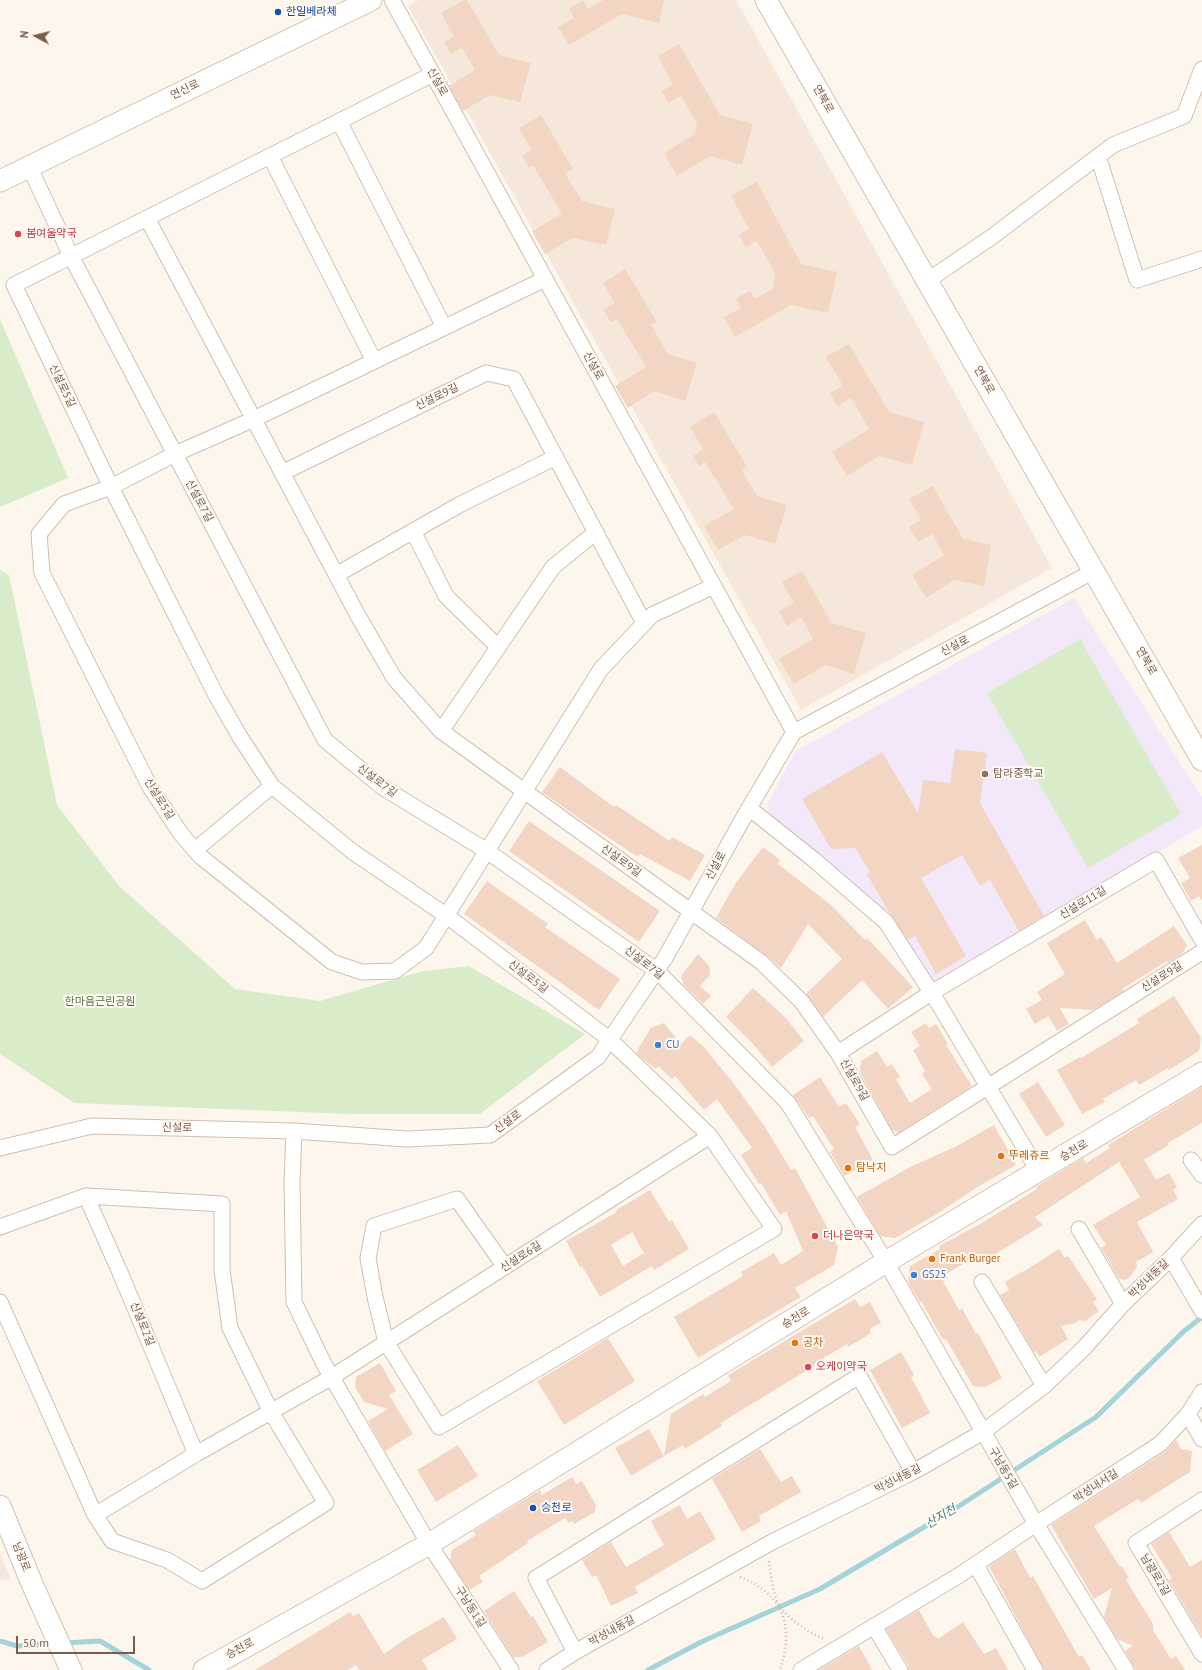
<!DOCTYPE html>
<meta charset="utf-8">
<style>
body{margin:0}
#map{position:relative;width:1202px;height:1670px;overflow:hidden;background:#fdf6ec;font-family:"PT Sans",sans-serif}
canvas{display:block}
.north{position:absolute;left:16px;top:16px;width:40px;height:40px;-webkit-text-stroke:3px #fffaf3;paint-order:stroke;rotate:277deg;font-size:11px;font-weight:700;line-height:16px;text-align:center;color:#7a5c4d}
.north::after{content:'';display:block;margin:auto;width:14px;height:18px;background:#7a5c4d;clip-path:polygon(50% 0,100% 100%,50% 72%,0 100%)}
.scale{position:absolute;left:16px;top:1636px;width:119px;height:18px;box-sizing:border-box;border:2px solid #7a5c4d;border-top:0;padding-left:5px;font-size:12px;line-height:14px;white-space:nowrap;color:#7a5c4d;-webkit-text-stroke:3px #fffaf3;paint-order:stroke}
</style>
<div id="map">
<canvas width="1202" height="1670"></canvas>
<div class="north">N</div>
<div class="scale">50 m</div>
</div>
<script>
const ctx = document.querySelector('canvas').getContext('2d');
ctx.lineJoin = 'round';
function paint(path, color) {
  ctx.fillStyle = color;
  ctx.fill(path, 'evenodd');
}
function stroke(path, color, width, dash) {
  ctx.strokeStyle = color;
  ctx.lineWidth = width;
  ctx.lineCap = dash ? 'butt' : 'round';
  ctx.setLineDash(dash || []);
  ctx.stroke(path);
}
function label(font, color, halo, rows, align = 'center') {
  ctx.font = font + ' "PT Sans","Noto Sans KR",sans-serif';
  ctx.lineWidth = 4;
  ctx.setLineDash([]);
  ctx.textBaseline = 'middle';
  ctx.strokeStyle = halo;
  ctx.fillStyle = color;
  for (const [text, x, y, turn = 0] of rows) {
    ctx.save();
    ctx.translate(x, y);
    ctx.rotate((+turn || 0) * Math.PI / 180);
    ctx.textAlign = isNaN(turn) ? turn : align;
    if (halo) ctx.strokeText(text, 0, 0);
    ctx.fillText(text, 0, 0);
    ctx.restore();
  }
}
const residential = new Path2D(`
 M 419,0 L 736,0 L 1052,568 L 801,710 L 408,6 Z
 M 0,1553 L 11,1579 L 0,1580 Z`);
const education = new Path2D(`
 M 1074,598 L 1202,797 L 1202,826 L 933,986 L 895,920 L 769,813 L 767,804 L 796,751 Z`);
const green = new Path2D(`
 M 0,319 L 68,478 L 0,507 Z
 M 0,570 L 9,575 L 57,805 L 119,886 L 235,989 L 320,1001 L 423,971 L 469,966 L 585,1034 L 480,1114 L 350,1114 L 74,1103 L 0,1054 Z
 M 1080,639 L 1181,814 L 1088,868 L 987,693 Z`);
const stream = new Path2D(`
 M 0,1641 L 17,1646 L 54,1644
 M 64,1643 L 100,1641 L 149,1670
 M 648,1670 L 701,1642 L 820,1589 L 956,1508 L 1096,1417 L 1183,1332 L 1202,1317`);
const building = new Path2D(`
 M 464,0 L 467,0 L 499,55 L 531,63 L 520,102 L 490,95 L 463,111 L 449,86 L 475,70 L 462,47 L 451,54 L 444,42 L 454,36 L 441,13 Z
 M 583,0 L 588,9 L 603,0 L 664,0 L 659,23 L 622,14 L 569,45 L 558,27 L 574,18 L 569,9 Z
 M 679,44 L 720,115 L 753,124 L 742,165 L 710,156 L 677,176 L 664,153 L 695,134 L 697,123 L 681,96 L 668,103 L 662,91 L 673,84 L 658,56 Z
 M 541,115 L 573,169 L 565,173 L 582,201 L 615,209 L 606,245 L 573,238 L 545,254 L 532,231 L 562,214 L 533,165 L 529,168 L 522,156 L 532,150 L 519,128 Z
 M 757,182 L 801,264 L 837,272 L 828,313 L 791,305 L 735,337 L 724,317 L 741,308 L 736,298 L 750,291 L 755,299 L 773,289 L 775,273 L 757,241 L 746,247 L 739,234 L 749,229 L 731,196 Z
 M 625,269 L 657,322 L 651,325 L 668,354 L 697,363 L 685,401 L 654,391 L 628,408 L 615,386 L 646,367 L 617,319 L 611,322 L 603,310 L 615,303 L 603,283 Z
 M 849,344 L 889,412 L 924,422 L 912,465 L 879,456 L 847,476 L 832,452 L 869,429 L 851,398 L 837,406 L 830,393 L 843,386 L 826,357 Z
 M 714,412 L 747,467 L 742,470 L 757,496 L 787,505 L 775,544 L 745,535 L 718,550 L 704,526 L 734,509 L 705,462 L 699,466 L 693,456 L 703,449 L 690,427 Z
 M 933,486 L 963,539 L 991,545 L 984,586 L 954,580 L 926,598 L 912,575 L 944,555 L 932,534 L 918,542 L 909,527 L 921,520 L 909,499 Z
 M 802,571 L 832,623 L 866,633 L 854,674 L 825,665 L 794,684 L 779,659 L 813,639 L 801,617 L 787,626 L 779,611 L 794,603 L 782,582 Z
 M 955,749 L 987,753 L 980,803 L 1044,916 L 1019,931 L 990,880 L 980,886 L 962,855 L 921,878 L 966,956 L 936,974 L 915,936 L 908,940 L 890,914 L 867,874 L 870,872 L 855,848 L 831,849 L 802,799 L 882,752 L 918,813 L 923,780 L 950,783 Z
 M 560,767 L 614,807 L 616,805 L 670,841 L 672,837 L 705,855 L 690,881 L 640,854 L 638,857 L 583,821 L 542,792 Z
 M 529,821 L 660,911 L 639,942 L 509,851 Z
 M 1202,845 L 1202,901 L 1199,896 L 1191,901 L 1181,883 L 1190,878 L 1178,858 Z
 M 763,847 L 780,860 L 778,864 L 831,905 L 865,940 L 867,938 L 913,987 L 888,1009 L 862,980 L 823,1017 L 806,994 L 842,959 L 808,924 L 781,968 L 766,955 L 716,918 L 735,884 Z
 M 487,881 L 548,924 L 545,927 L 620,979 L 599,1010 L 464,914 Z
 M 1085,920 L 1097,940 L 1101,937 L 1117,963 L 1174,926 L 1187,945 L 1183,953 L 1168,963 L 1167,961 L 1122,989 L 1124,991 L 1093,1010 L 1060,1008 L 1069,1024 L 1057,1031 L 1048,1016 L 1035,1024 L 1026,1009 L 1042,1000 L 1037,992 L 1065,974 L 1047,943 Z
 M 698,954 L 709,966 L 710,975 L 700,986 L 711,996 L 703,1004 L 683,984 L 681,976 Z
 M 753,988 L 785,1017 L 804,1041 L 772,1067 L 754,1045 L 726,1017 Z
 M 1174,996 L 1201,1038 L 1199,1051 L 1169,1070 L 1168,1068 L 1139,1085 L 1136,1080 L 1103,1099 L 1105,1102 L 1082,1114 L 1057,1070 L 1080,1057 L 1081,1058 L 1139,1023 L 1137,1019 Z
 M 664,1023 L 681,1044 L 690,1035 L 703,1046 L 734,1084 L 765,1127 L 791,1170 L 795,1168 L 838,1247 L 834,1265 L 795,1288 L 801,1297 L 698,1358 L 674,1317 L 743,1276 L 741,1272 L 774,1253 L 781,1265 L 803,1251 L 786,1211 L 780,1215 L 761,1183 L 759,1184 L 741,1155 L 752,1148 L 717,1099 L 704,1110 L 675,1076 L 672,1079 L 658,1066 L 656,1069 L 637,1054 L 638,1049 L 651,1028 Z
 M 926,1023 L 929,1028 L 936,1024 L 948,1044 L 946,1045 L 972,1086 L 898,1133 L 892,1130 L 860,1072 L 861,1061 L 877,1051 L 887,1067 L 892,1064 L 900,1077 L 896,1079 L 910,1103 L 932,1089 L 922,1074 L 925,1071 L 913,1050 L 920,1046 L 911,1032 Z
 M 820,1077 L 839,1107 L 846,1103 L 860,1124 L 855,1127 L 873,1160 L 844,1176 L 830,1152 L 834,1149 L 813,1116 L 809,1118 L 793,1095 Z
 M 1038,1082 L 1065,1125 L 1046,1137 L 1019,1094 Z
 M 1202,1087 L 1202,1123 L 1168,1143 L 1169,1145 L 1144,1160 L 1156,1180 L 1169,1173 L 1177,1187 L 1173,1190 L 1178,1199 L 1137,1222 L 1153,1252 L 1136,1262 L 1137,1267 L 1129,1278 L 1125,1280 L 1119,1279 L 1101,1248 L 1106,1245 L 1093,1225 L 1140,1197 L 1119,1162 L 1035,1217 L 1043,1225 L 997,1253 L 999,1256 L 984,1264 L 979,1255 L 946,1274 L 948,1278 L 943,1281 L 959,1310 L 962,1308 L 976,1334 L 978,1333 L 1002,1378 L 985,1387 L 973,1386 L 946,1339 L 943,1340 L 921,1301 L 920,1302 L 908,1282 L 910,1266 L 940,1249 L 939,1246 L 980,1224 L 1037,1189 L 1036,1187 L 1083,1158 L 1086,1163 L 1110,1148 L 1108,1145 Z
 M 994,1125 L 1016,1165 L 979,1186 L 937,1214 L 895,1238 L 880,1236 L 857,1197 L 910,1167 L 957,1146 Z
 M 650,1190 L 669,1222 L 672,1220 L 689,1249 L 654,1270 L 652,1266 L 600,1297 L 582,1266 L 580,1267 L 566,1241 L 617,1212 L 616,1210 ZM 632,1232 L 644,1253 L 623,1266 L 611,1245 Z
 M 1059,1249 L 1065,1258 L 1068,1256 L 1097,1299 L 1093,1302 L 1099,1311 L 1085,1321 L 1078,1320 L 1076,1323 L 1061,1326 L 1068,1339 L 1039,1357 L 1036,1351 L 1034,1352 L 1000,1295 L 1009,1290 L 1005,1282 L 1023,1271 L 1023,1272 Z
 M 855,1299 L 860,1307 L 870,1302 L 881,1323 L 871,1328 L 870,1334 L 848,1347 L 847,1344 L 814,1364 L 814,1366 L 745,1408 L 721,1423 L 722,1426 L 685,1449 L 683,1445 L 664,1456 L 671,1414 L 703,1394 L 705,1397 L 731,1381 L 728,1375 Z
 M 608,1338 L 635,1381 L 564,1425 L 537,1381 Z
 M 901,1352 L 914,1375 L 911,1377 L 930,1413 L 902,1428 L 870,1370 Z
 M 380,1363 L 396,1391 L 389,1395 L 413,1434 L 385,1451 L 368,1421 L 388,1409 L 364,1402 L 355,1387 L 356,1377 Z
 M 649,1429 L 664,1456 L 631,1476 L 615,1448 Z
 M 1176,1440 L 1181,1449 L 1192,1451 L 1190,1472 L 1141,1503 L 1138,1499 L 1094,1526 L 1120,1567 L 1122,1566 L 1129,1578 L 1126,1580 L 1153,1624 L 1153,1630 L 1171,1659 L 1176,1656 L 1185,1670 L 1136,1670 L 1125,1651 L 1133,1646 L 1117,1639 L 1104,1617 L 1112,1588 L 1094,1599 L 1051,1525 L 1165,1452 Z
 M 458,1445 L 478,1476 L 436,1502 L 417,1470 Z
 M 760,1449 L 781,1482 L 792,1476 L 801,1492 L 759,1516 L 761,1521 L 742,1532 L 712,1479 Z
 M 572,1477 L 576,1484 L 582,1481 L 596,1505 L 595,1512 L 574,1524 L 573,1521 L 569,1523 L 565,1518 L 527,1541 L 528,1543 L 479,1576 L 483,1582 L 469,1590 L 450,1560 L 452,1550 L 476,1535 L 473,1531 L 540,1490 L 542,1495 Z
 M 680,1505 L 687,1519 L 700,1511 L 716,1539 L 635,1587 L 638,1593 L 611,1606 L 596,1575 L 592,1577 L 582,1560 L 611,1542 L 626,1567 L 664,1545 L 651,1521 Z
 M 1169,1532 L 1190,1567 L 1202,1560 L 1202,1636 L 1169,1580 L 1172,1578 L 1151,1544 Z
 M 1015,1549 L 1030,1578 L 1033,1576 L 1079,1657 L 1082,1655 L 1091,1670 L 1044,1670 L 989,1566 Z
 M 514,1591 L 531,1617 L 533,1616 L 548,1642 L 522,1657 L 513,1657 L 484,1611 Z
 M 919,1610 L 934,1637 L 936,1636 L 938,1639 L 963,1622 L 984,1654 L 996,1648 L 1008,1670 L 909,1670 L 908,1665 L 886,1629 Z
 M 350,1612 L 353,1616 L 359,1613 L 384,1654 L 407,1638 L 444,1617 L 457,1639 L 422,1660 L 428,1670 L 359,1670 L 356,1665 L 348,1670 L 255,1670 Z
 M 859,1646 L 872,1670 L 819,1670 Z`);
const path = new Path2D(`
 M 769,1561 C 771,1574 772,1588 777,1601 C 783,1616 809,1633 824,1639
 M 740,1577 C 785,1595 794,1627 780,1670`);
const minor = new Path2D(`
 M 392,0 L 794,732
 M 433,74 L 14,285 L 111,487 L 217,697 L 240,737 L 272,786 L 353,852 L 447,916 L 609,1039 L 710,1136 L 774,1229 L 439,1427 L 386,1342 L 375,1297 L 368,1258 L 374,1226 L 457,1199 L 505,1267
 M 339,121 L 444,327
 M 270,156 L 374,361
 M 1098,156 L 1137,280 L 1202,259
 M 29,166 L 71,256 L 325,740 L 382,787 L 487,851 L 657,971 L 788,1103 L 886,1262 L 1036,1524 L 1126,1670
 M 147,218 L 357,614 L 394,678 L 441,731 L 761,962 L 802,1002 L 838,1053 L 892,1147 L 1202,952
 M 545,279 L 254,419 L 175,454 L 111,487 L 64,504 L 39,534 L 42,573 L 150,787 L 181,834 L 200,856 L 332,962 L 362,972 L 395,971 L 426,948 L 601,669 L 652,615 L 714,586
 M 927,281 L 993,236 L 1113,145 L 1184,116 L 1202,69
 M 282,473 L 486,373 L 514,379 L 644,623
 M 413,531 L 446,596 L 498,647
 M 336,575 L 459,505 L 556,457
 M 441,731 L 553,567 L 596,532
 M 749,808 L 813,859 L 886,922 L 938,1003 L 1039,1172
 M 195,850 L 272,786
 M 838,1053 L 931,993 L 1156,860 L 1202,940
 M 294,1131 L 292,1183 L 294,1302 L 324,1364 L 429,1544 L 511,1670
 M 0,1148 L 92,1126 L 294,1131 L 407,1139 L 490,1135 L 598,1057 L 665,958 L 749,808 L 794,732 L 1094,571
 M 1191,1160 L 1202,1175
 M 86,1196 L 119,1270 L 196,1454
 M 0,1227 L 86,1196 L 222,1204 L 222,1270 L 230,1328 L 271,1412 L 326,1503 L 202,1581 L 167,1560 L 112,1541 L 95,1515 L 0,1302
 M 1079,1229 L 1123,1304
 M 1171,1258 L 1202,1311
 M 982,1282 L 1044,1386
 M 1188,1414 L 1202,1439
 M 1202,1500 L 1136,1543 L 1202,1654
 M 95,1515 L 196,1454 L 332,1377 L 710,1136
 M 976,1565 L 1035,1670
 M 874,1626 L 900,1670
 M 575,1652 L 536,1578 L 859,1376 L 913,1472
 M 547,1670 L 575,1652 L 772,1542 L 913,1472 L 983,1432 L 1044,1386 L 1085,1347 L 1123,1304 L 1171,1258 L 1202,1224
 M 801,1670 L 958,1576 L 1036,1524 L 1160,1444 L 1188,1414 L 1202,1392`);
const secondary = new Path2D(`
 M 766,0 L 1202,760
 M 0,181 L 371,0
 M 0,1506 L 33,1586 L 71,1670
 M 204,1670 L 429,1544 L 886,1262 L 1202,1073`);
const markers = [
 [278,12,4,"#1a4fb4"],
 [18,234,4,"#e0444e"],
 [985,774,4,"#8d6e63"],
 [658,1045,4,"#3f7fe0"],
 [1001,1156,4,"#e8710a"],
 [848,1168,4,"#e8710a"],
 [815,1236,4,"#e0444e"],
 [932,1259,4,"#e8710a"],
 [914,1275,4,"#3f7fe0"],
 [795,1343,4,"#e8710a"],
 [808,1367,4,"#e0444e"],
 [533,1508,4,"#1a4fb4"]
];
const transitNames = [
 ["한일베라체",286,12],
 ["승천로",541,1508]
];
const streetNames = [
 ["신설로",437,82,61],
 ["연신로",185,90,-26],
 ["연북로",823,99,60],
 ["신설로",593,366,61],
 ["연북로",984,380,60],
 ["신설로5길",62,386,64],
 ["신설로9길",437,397,-26],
 ["신설로7길",199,501,62],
 ["신설로",955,646,-28],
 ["연북로",1146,661,60],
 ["신설로7길",377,781,37],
 ["신설로5길",159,799,58],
 ["신설로9길",621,861,36],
 ["신설로",716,866,-61],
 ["신설로11길",1083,903,-31],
 ["신설로7길",644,963,38],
 ["신설로5길",528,977,37],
 ["신설로9길",1162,977,-32],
 ["신설로9길",854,1080,60],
 ["신설로",508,1122,-36],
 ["신설로",177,1128,1],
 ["승천로",1074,1151,-31],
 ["신설로6길",521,1257,-33],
 ["박성내동길",1149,1279,-44],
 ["승천로",796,1318,-32],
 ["신설로2길",142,1324,68],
 ["구남동5길",1003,1468,60],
 ["박성내동길",898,1479,-27],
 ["박성내서길",1096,1486,-33],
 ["남광로",21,1557,68],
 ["남광로2길",1155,1575,59],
 ["구남동1길",470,1607,57],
 ["박성내동길",612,1631,-29],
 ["승천로",240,1649,-29]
];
const healthNames = [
 ["봄여울약국",26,234],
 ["더나은약국",823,1236],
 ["오케이약국",816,1367]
];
const educationNames = [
 ["탐라중학교",993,774]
];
const parkNames = [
 ["한마음근린공원",100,1002]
];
const shopNames = [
 ["CU",666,1045],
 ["GS25",922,1275]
];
const foodNames = [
 ["뚜레쥬르",1009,1156],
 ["탐낙지",856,1168],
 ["Frank Burger",940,1259],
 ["공차",803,1343]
];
const waterNames = [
 ["산지천",941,1517,-31]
];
paint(residential, '#f5e8da');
paint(education, '#f3e8fa');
paint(green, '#d8ecc9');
stroke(stream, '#a5d3da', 5);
paint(building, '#f3d5c3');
stroke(minor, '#d1beb0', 17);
stroke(secondary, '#d6c0b0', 23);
stroke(path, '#d9b8a5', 2.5, [1, 3]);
stroke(minor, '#fff', 15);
stroke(secondary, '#fff', 21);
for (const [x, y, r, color] of markers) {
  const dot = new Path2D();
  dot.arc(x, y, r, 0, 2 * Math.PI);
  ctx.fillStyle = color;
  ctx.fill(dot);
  stroke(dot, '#fffaf3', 1.5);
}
label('11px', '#164399', '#fffaf3', transitNames, 'left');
label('11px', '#7a5c4d', '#fffaf3', streetNames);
label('11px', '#be3a42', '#fffaf3', healthNames, 'left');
label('11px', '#785e54', '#fffaf3', educationNames, 'left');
label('11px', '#537a41', '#fffaf3', parkNames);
label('11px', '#366cbe', '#fffaf3', shopNames, 'left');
label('11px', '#c56008', '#fffaf3', foodNames, 'left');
label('italic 12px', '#437c86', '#fffaf3', waterNames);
</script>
